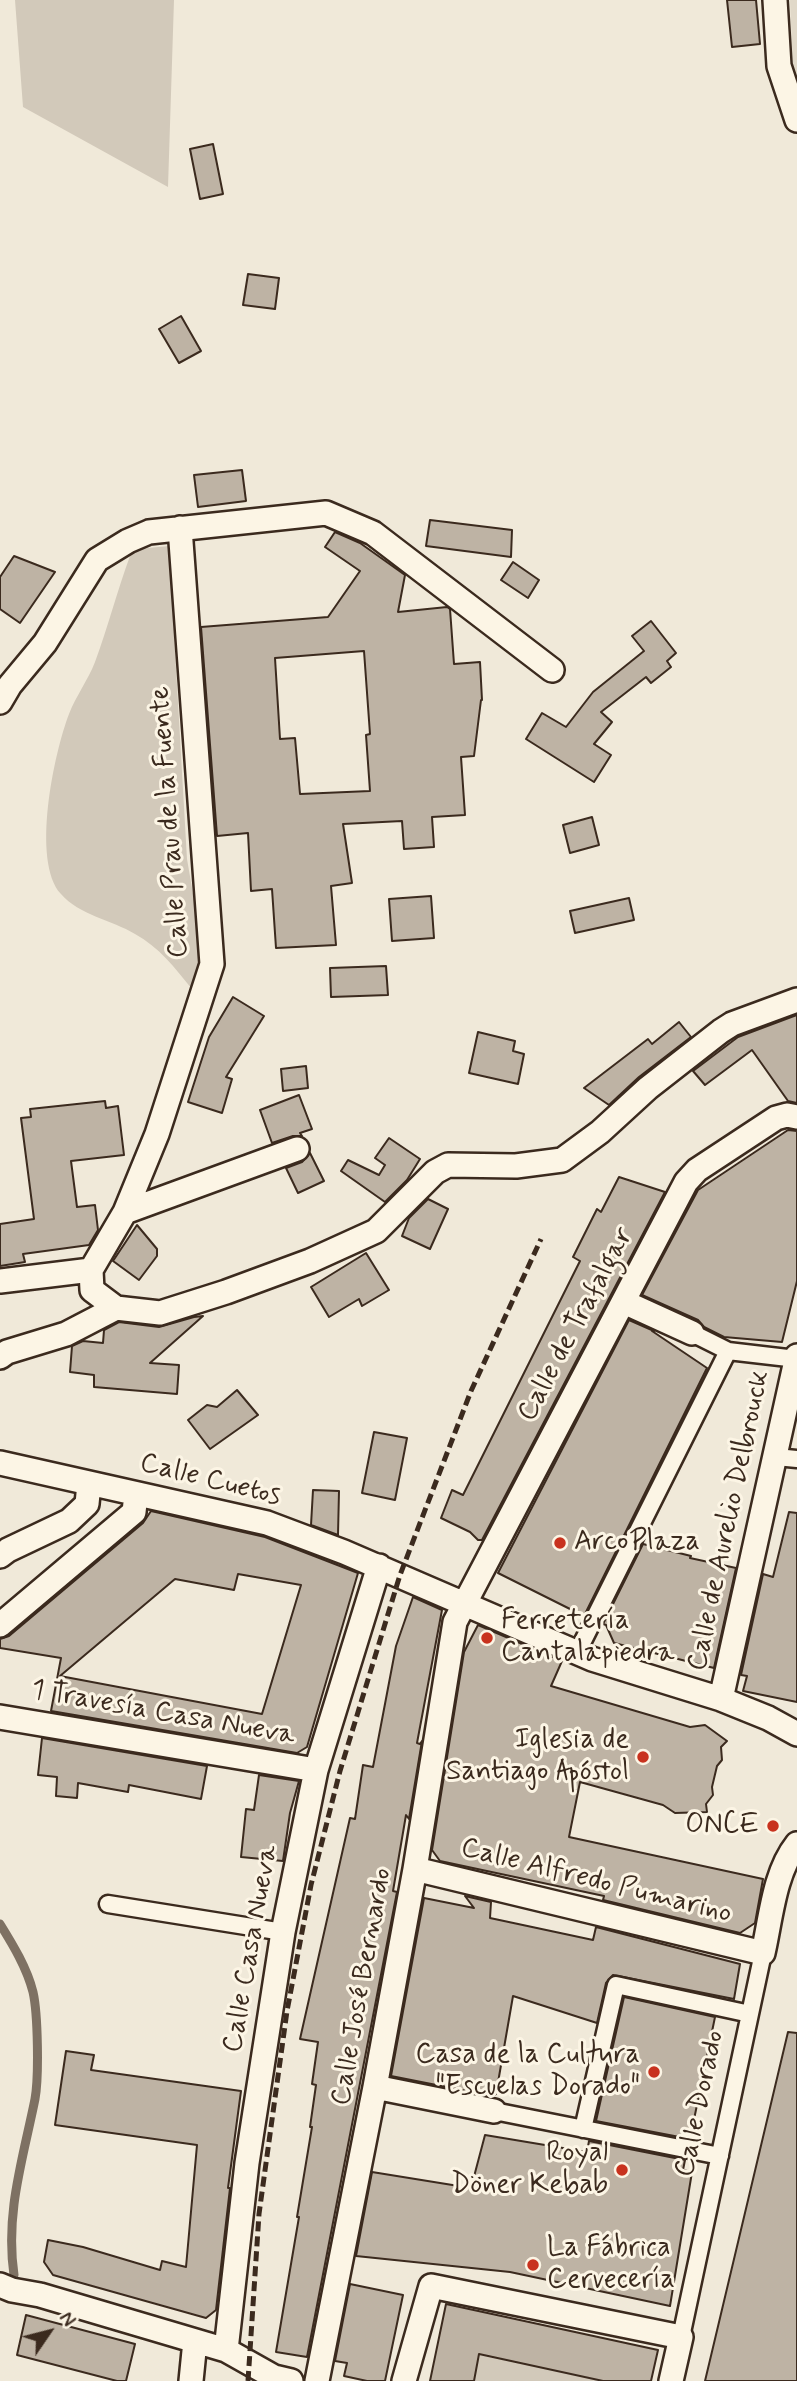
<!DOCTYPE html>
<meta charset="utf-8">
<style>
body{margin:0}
#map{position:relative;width:797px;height:2381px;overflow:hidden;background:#f0e9d9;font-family:Mynerve,sans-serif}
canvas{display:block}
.north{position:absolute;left:14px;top:2297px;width:70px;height:70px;-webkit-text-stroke:5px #fcf5e5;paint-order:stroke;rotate:55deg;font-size:19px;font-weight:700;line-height:28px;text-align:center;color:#3b2a1e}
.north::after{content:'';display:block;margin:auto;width:24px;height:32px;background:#3b2a1e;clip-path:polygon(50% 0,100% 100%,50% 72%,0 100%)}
</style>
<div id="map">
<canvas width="797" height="2381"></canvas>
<div class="north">N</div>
</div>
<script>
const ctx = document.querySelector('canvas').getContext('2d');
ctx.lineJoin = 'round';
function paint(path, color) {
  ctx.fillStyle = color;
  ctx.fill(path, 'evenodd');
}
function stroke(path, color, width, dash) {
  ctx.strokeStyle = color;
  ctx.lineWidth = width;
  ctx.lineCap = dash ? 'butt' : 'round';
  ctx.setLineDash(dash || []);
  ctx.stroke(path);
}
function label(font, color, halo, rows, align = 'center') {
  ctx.font = font + ' Mynerve,sans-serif';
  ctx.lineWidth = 6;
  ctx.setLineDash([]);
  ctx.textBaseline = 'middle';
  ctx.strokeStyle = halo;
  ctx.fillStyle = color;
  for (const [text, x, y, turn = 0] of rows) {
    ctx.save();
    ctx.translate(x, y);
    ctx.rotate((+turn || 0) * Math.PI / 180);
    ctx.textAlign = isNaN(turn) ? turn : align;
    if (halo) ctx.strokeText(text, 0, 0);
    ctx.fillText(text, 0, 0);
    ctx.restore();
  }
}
const built = new Path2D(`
 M 790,0 L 797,0 L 797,82 L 793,68 Z`);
const green = new Path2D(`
 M 15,0 L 174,0 L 168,187 L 23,107 Z
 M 169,546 L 187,859 L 201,940 L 198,983 L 192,989 C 175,968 159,947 135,934 C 112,920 79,915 61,894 C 31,861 54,753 69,714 C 76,696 88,680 95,662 C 108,627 117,591 130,556 L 137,549 Z
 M 479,2354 L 603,2381 L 474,2381 Z`);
const stream = new Path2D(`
 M 0,1924 C 13,1945 27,1968 33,1992 C 38,2014 39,2077 35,2099 C 23,2159 5,2213 14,2275`);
const building = new Path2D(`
 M 727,0 L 756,0 L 760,44 L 732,47 Z
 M 213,144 L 223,194 L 200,199 L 190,149 Z
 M 248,274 L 279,278 L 275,309 L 243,305 Z
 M 181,316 L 201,351 L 179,363 L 159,329 Z
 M 242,470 L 246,501 L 198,507 L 194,475 Z
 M 430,520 L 512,530 L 511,557 L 426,546 Z
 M 335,532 L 360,543 L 405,575 L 398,612 L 447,607 L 450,609 L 454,664 L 480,662 L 482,700 L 481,700 L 474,756 L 461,757 L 465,815 L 432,817 L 434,847 L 404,849 L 402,821 L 343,824 L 352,883 L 331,886 L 336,945 L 276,948 L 272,889 L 251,891 L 248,833 L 217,836 L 201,627 L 328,617 L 360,571 L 325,547 ZM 364,651 L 370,734 L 366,735 L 370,791 L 300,794 L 295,738 L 280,739 L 275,658 Z
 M 14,556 L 55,572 L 20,623 L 0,609 L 0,577 Z
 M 513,562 L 539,580 L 528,598 L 501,580 Z
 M 651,621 L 676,653 L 667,661 L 671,667 L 651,683 L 646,677 L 601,712 L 612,722 L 594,744 L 611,755 L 594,782 L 526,739 L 542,713 L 566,727 L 593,692 L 644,651 L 632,636 Z
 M 592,817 L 599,845 L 570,853 L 563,825 Z
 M 431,896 L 434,938 L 392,941 L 389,899 Z
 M 629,898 L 634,920 L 575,933 L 570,911 Z
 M 386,966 L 388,995 L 331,997 L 330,968 Z
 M 233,997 L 264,1016 L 226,1077 L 232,1079 L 222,1113 L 188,1102 L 209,1037 Z
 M 797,1015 L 797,1103 L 788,1101 L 752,1050 L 705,1085 L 693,1071 L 738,1037 Z
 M 679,1022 L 691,1037 L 639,1077 L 609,1105 L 584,1088 L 648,1039 L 652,1044 Z
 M 478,1032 L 515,1041 L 513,1051 L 524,1054 L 518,1084 L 469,1073 Z
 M 306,1066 L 308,1088 L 283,1091 L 281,1069 Z
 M 299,1095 L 312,1129 L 300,1133 L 302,1136 L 293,1136 L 272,1143 L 260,1110 Z
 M 105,1101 L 106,1108 L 118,1106 L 124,1155 L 71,1161 L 77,1207 L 95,1205 L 98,1230 L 89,1245 L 23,1254 L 25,1262 L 0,1266 L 0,1224 L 34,1219 L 21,1118 L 31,1117 L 30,1109 Z
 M 788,1130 L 797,1131 L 797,1281 L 782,1342 L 724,1337 L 704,1327 L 698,1320 L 642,1295 L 698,1190 Z
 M 389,1138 L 420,1159 L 407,1180 L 385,1202 L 341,1171 L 348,1160 L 379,1175 L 385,1165 L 375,1158 Z
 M 310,1153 L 324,1181 L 298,1193 L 286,1168 L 302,1162 Z
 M 619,1177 L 665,1192 L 482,1540 L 478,1540 L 470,1532 L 441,1518 L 452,1490 L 463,1495 L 580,1261 L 573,1257 L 597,1209 L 601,1212 Z
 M 428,1199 L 448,1209 L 430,1249 L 402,1236 L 409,1218 Z
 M 137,1225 L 157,1249 L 157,1256 L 139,1280 L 113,1261 Z
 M 366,1253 L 389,1290 L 362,1306 L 359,1299 L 329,1317 L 311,1287 Z
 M 203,1316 L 150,1363 L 179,1365 L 177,1394 L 94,1387 L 94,1375 L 70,1372 L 72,1346 L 83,1341 L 103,1343 L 104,1330 L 119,1322 L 159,1327 L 194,1317 Z
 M 629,1320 L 654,1331 L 652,1331 L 707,1368 L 584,1616 L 498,1573 Z
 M 237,1390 L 258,1415 L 210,1449 L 188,1420 L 207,1405 L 217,1407 Z
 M 374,1432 L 407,1438 L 395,1500 L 362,1493 Z
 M 313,1490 L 339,1491 L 338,1535 L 311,1525 Z
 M 151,1511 L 265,1537 L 358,1573 L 307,1747 L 297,1753 L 51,1711 L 61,1658 L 0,1648 L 0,1639 L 9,1636 L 143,1523 ZM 238,1574 L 301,1585 L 262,1714 L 60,1676 L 175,1579 L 234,1590 Z
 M 789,1512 L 797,1513 L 797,1702 L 743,1691 L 747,1676 L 741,1675 L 763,1574 L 773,1577 Z
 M 643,1544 L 691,1556 L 690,1558 L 736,1568 L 714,1668 L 614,1643 L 606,1625 L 603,1624 Z
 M 413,1597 L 442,1610 L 417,1743 L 420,1744 L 422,1741 L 409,1819 L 406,1815 L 393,1891 L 397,1892 L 307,2357 L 276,2352 L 299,2217 L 297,2217 L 312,2127 L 310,2127 L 316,2085 L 312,2084 L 318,2042 L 300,2039 L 350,1818 L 355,1819 L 363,1765 L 373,1767 L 396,1646 Z
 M 478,1625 L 562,1661 L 551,1686 L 690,1727 L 705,1725 L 727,1741 L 721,1747 L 722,1760 L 717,1766 L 712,1787 L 713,1795 L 706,1804 L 707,1812 L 675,1813 L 663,1805 L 580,1782 L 569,1837 L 763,1879 L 755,1923 L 740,1933 L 603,1900 L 604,1896 L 440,1861 L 432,1850 L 464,1652 Z
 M 42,1738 L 207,1766 L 201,1799 L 129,1785 L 128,1792 L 78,1783 L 77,1798 L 56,1796 L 57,1777 L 38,1775 Z
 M 259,1775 L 299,1781 L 290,1813 L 283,1861 L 241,1857 L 246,1809 L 254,1810 Z
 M 465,1896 L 491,1902 L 490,1918 L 593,1940 L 596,1927 L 740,1964 L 734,1999 L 613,1975 L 606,1983 L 597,2023 L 513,1996 L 496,2094 L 492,2096 L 391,2076 L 424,1898 L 474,1908 Z
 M 624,1997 L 715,2017 L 690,2139 L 596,2121 Z
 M 788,2032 L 797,2033 L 797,2381 L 705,2381 Z
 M 66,2051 L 94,2055 L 91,2070 L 241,2091 L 228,2188 L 230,2188 L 216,2310 L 206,2318 L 53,2275 L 44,2262 L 48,2240 L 83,2247 L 160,2270 L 162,2261 L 186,2267 L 197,2145 L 55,2125 Z
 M 485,2135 L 587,2152 L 589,2141 L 685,2160 L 683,2170 L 692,2172 L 670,2306 L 510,2272 L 356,2256 L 372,2172 L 471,2188 Z
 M 350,2284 L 403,2295 L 385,2381 L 367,2381 L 344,2376 L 347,2363 L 335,2361 Z
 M 446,2304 L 658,2350 L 651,2381 L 603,2381 L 479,2354 L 474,2381 L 430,2381 Z
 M 26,2315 L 135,2344 L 126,2381 L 117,2381 L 17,2355 Z`);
const pedestrian = new Path2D(`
 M 692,1333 L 728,1351 L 797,1359
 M 776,1457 L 797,1459
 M 577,1653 L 728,1351
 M 108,1904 L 283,1932
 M 494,2111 L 720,2156
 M 583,2129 L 616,1985 L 750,2014
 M 681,2337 L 763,1953`);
const minor = new Path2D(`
 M 775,0 L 779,66 L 797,120
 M 180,528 L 212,964 L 157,1134 L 125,1212 L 91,1270 L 92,1290 L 116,1308 L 160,1313 L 226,1292 L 310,1261 L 376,1231 L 435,1172 L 448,1165 L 516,1166 L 562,1160 L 600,1132 L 648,1088 L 721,1031 L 732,1024 L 797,1000
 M 0,702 L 10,685 L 45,643 L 97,560 L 128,541 L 149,532 L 326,513 L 373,533 L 552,670
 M 125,1212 L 297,1149
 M 0,1281 L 91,1270
 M 624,1302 L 692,1333
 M 0,1357 L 7,1352 L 66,1334 L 116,1308
 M 0,1463 L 267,1523 L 344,1552 L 592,1659 L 721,1699 L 768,1718 L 797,1734
 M 0,1556 L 8,1550 L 69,1521 L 87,1504 L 89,1483
 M 0,1625 L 134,1512 L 136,1494
 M 721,1699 L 797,1356
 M 0,1717 L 316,1770
 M 415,1869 L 763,1953 C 771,1918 774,1873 797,1844
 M 375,2087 L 494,2111
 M 0,2285 L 12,2290 L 40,2295 L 226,2350 L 274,2377 L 291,2381
 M 226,2350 L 247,2163 L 283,1932 L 316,1770 L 379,1566
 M 191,2381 L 195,2341
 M 317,2381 L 375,2087 L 415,1869 L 455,1622 L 686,1182 L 697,1170 L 776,1118 L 787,1115 L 797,1117
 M 404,2381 L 431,2286 L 681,2337 L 671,2381`);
const rail = new Path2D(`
 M 248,2381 L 259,2214 L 287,2011 L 311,1885 L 340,1771 L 400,1575 L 471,1391 L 541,1239`);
const markers = [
 [560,1543,7,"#c8321e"],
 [487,1638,7,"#c8321e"],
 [643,1757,7,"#c8321e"],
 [773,1826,7,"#c8321e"],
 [654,2072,7,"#c8321e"],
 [622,2170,7,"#c8321e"],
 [533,2265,7,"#c8321e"]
];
const streetNames = [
 ["Calle Prau de la Fuente",171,822,-94],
 ["Calle de Trafalgar",577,1325,-62],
 ["Calle Cuetos",210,1481,14],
 ["Calle de Aurelio Delbrouck",730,1521,-78],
 ["1 Travesía Casa Nueva",163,1714,10],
 ["Calle Alfredo Pumarino",596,1882,14],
 ["Calle Casa Nueva",252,1949,-80],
 ["Calle José Bernardo",363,1987,-80],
 ["Calle Dorado",701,2104,-78]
];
const poiNames = [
 ["ArcoPlaza",574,1543,"left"],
 ["Ferretería",501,1622,"left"],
 ["Cantalapiedra",501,1654,"left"],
 ["Iglesia de",629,1741],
 ["Santiago Apóstol",629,1773],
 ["ONCE",759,1826],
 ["Casa de la Cultura",640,2056],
 ["\"Escuelas Dorado\"",640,2088],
 ["Royal",608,2154],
 ["Döner Kebab",608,2186],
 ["La Fábrica",547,2249,"left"],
 ["Cervecería",547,2281,"left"]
];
paint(built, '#e1d9c9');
paint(green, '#d2c9ba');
stroke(stream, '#7e7163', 9);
paint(building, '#beb3a4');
stroke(building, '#3b2a1e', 2);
stroke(pedestrian, '#3b2a1e', 21);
stroke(minor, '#3b2a1e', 28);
stroke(pedestrian, '#fcf5e5', 16);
stroke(minor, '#fcf5e5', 23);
stroke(rail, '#3b2a1e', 5, [10, 5]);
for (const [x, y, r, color] of markers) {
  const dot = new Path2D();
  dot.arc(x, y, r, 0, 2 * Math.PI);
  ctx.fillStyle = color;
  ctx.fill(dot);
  stroke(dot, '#fcf5e5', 2.5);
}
label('28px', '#3b2a1e', '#fcf5e5', streetNames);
label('28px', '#3b2a1e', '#fcf5e5', poiNames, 'right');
</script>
